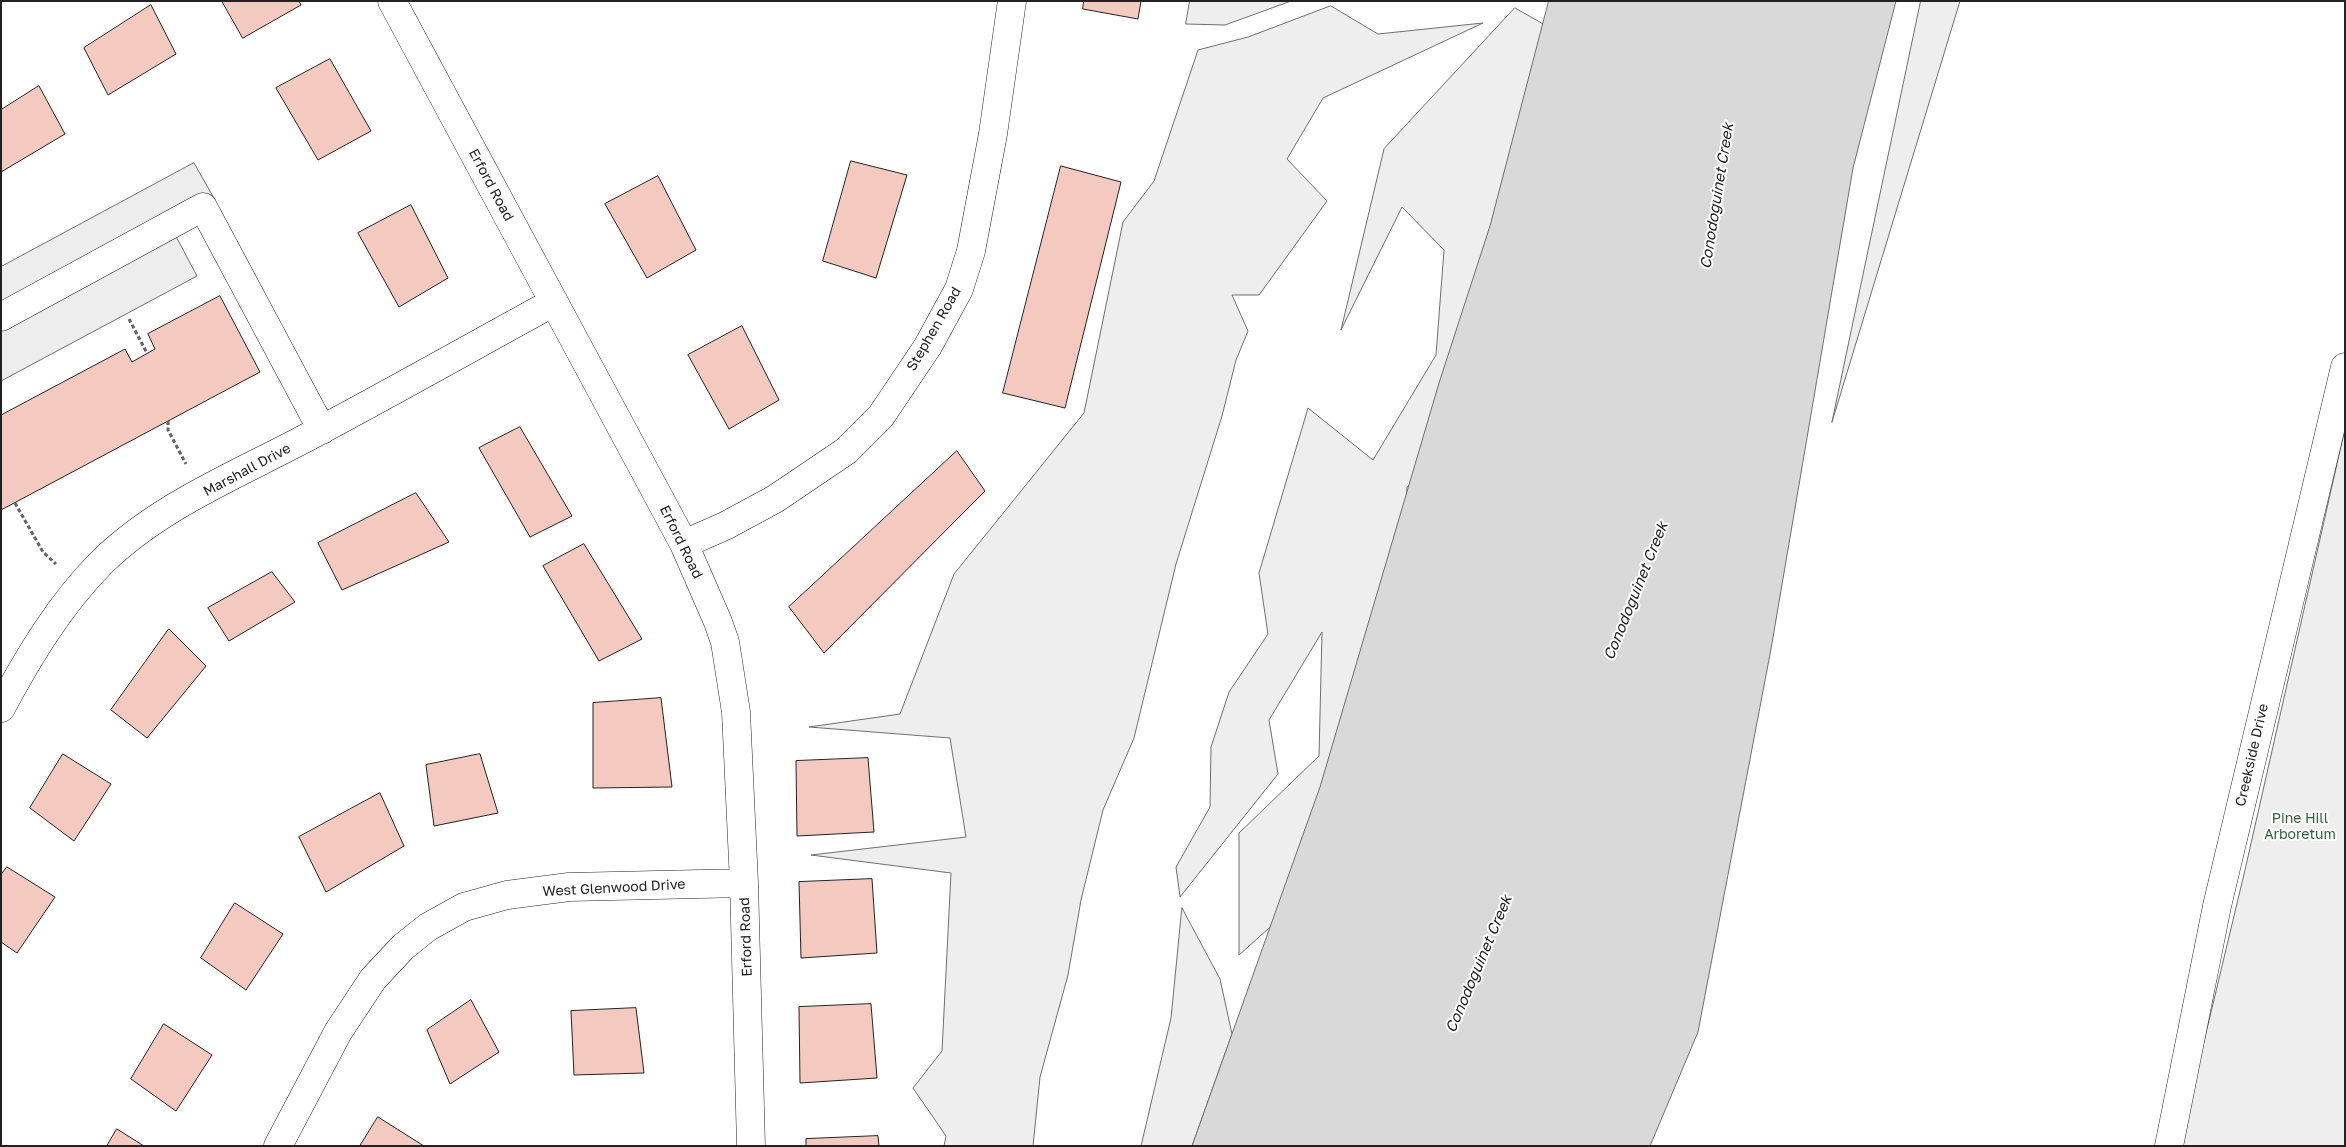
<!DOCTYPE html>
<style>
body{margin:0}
#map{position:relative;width:2346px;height:1147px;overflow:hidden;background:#fff;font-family:"Golos Text",sans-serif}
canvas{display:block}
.frame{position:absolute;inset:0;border:2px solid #222;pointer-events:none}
</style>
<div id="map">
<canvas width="2346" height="1147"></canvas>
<div class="frame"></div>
</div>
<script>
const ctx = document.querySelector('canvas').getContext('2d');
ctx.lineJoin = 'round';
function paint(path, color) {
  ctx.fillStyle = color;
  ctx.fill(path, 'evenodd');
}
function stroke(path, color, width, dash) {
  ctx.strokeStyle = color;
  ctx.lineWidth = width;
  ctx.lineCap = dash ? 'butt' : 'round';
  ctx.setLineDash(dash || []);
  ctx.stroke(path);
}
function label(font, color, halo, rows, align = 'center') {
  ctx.font = font + ' "Golos Text",sans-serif';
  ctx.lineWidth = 4;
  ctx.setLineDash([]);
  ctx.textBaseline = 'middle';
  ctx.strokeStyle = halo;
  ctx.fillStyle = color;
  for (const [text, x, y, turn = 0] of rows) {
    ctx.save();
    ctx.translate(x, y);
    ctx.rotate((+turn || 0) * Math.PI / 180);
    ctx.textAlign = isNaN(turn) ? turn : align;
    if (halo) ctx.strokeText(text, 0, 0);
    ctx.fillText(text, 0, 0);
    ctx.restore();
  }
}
const green = new Path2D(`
 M 1190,1 L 1291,1 L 1225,25 L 1186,24 Z
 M 1921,1 L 1960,1 L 1832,422 Z
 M 1331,6 L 1378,34 L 1483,23 L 1323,98 L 1287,159 L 1327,201 L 1259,295 L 1232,295 L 1248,331 L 1236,360 L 1222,416 L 1176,564 L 1134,738 L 1103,810 L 1081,900 L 1068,975 L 1040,1077 L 1033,1146 L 944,1146 L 946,1136 L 913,1088 L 942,1051 L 951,873 L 811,855 L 966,837 L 950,738 L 809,727 L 900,714 L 954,574 L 1084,413 L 1123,222 L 1154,181 L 1198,50 L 1248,37 Z
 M 1515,8 L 1545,25 L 1451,455 L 1407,487 L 1393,680 L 1297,903 L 1239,955 L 1239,833 L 1319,756 L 1322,632 L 1269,720 L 1278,774 L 1180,897 L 1176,867 L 1210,807 L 1211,747 L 1229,692 L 1268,634 L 1259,573 L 1308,408 L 1373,460 L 1436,355 L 1444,250 L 1402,207 L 1341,330 L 1384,149 Z
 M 2345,429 L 2345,1146 L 2179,1146 L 2245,870 Z
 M 1182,908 L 1220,979 L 1232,1034 L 1192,1146 L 1141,1146 L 1171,1018 Z`);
const parking = new Path2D(`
 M 194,163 L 215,200 L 170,225 L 197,276 L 1,381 L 1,267 Z`);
const water = new Path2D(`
 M 1549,1 L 1896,1 L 1853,168 L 1771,649 L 1698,1032 L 1650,1146 L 1192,1146 L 1320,787 L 1439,383 L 1490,226 Z`);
const building = new Path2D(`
 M 222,1 L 299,1 L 301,5 L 243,38 Z
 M 1084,1 L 1141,1 L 1138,19 L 1083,9 Z
 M 151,5 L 176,54 L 108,95 L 84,48 Z
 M 330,59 L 371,131 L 318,160 L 276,88 Z
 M 39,86 L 65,134 L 1,172 L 1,110 Z
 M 851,161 L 907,175 L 876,278 L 823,261 Z
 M 1061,166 L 1121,182 L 1065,408 L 1003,393 Z
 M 658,176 L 696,250 L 647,278 L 605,204 Z
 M 411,205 L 448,278 L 399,307 L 358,233 Z
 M 220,296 L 260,372 L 1,510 L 1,415 L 125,349 L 132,362 L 155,349 L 148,334 Z
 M 742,326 L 779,400 L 729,429 L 688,355 Z
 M 520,427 L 572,516 L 530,537 L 479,448 Z
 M 957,451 L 985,491 L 824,653 L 789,607 Z
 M 416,493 L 449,542 L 342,590 L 318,543 Z
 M 584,544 L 642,639 L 599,661 L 543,566 Z
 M 272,572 L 295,602 L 229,641 L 208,608 Z
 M 169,629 L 206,666 L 147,738 L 111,710 Z
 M 661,698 L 672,787 L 593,788 L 593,703 Z
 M 63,754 L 111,784 L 74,841 L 30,808 Z
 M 480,754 L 498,813 L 434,826 L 426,765 Z
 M 868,758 L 874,832 L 797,836 L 796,761 Z
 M 380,793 L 404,846 L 326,892 L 299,837 Z
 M 7,867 L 55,897 L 17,953 L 1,942 L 1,875 Z
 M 872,879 L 877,953 L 801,958 L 799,882 Z
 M 235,903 L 283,934 L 246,990 L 201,958 Z
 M 471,1000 L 499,1052 L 450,1084 L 427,1030 Z
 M 871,1004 L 877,1078 L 800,1083 L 799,1007 Z
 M 636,1008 L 644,1073 L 574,1075 L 571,1011 Z
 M 164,1024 L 212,1055 L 176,1111 L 131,1079 Z
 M 378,1117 L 424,1146 L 360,1146 Z
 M 117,1129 L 144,1146 L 107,1146 Z
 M 878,1136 L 879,1146 L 806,1146 L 806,1139 Z`);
const path = new Path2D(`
 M 129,319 L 147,353
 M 168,421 L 168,430 L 186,464
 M 15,503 L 43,552 L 56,564`);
const minor = new Path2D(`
 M 392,1 L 684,544 L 718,622 L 725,642 L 736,712 L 744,883 L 751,1146
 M 1,317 L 203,207 L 322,430
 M 684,544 L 725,526 L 775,499 L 846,451 L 881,416 L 928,346 L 959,289 L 971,251 L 993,134 L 1012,1
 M 1,708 C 29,656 60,604 102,562 C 158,507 234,476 302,440 C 387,395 470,348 554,302
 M 278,1146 L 338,1032 L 373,979 L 403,947 L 428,927 L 464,907 L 507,895 L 569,887 L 744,883
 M 2169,1146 L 2217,906 L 2345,367`);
const streetNames = [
 ["Erford Road",491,185,62],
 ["Stephen Road",934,329,-60],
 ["Marshall Drive",247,470,-28],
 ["Erford Road",681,542,64],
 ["Creekside Drive",2252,755,-77],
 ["West Glenwood Drive",614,888,-3],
 ["Erford Road",746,937,-92]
];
const parkNames = [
 ["Pine Hill",2300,819],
 ["Arboretum",2300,835]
];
const waterNames = [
 ["Conodoguinet Creek",1717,196,-81],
 ["Conodoguinet Creek",1636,591,-68],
 ["Conodoguinet Creek",1479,964,-67]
];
paint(green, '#eee');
stroke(green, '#6f6f6f', 1);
paint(parking, '#ededed');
stroke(parking, '#6f6f6f', 1);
paint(water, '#d9d9d9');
stroke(water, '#6f6f6f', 1);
paint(building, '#f3c9c0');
stroke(building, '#222', 1);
stroke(minor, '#222', 29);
stroke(path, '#646464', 3, [4, 2.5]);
stroke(minor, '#fff', 28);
label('14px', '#222', '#fff', streetNames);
label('14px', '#2f5e38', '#fff', parkNames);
label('italic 15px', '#222', '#fff', waterNames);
</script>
